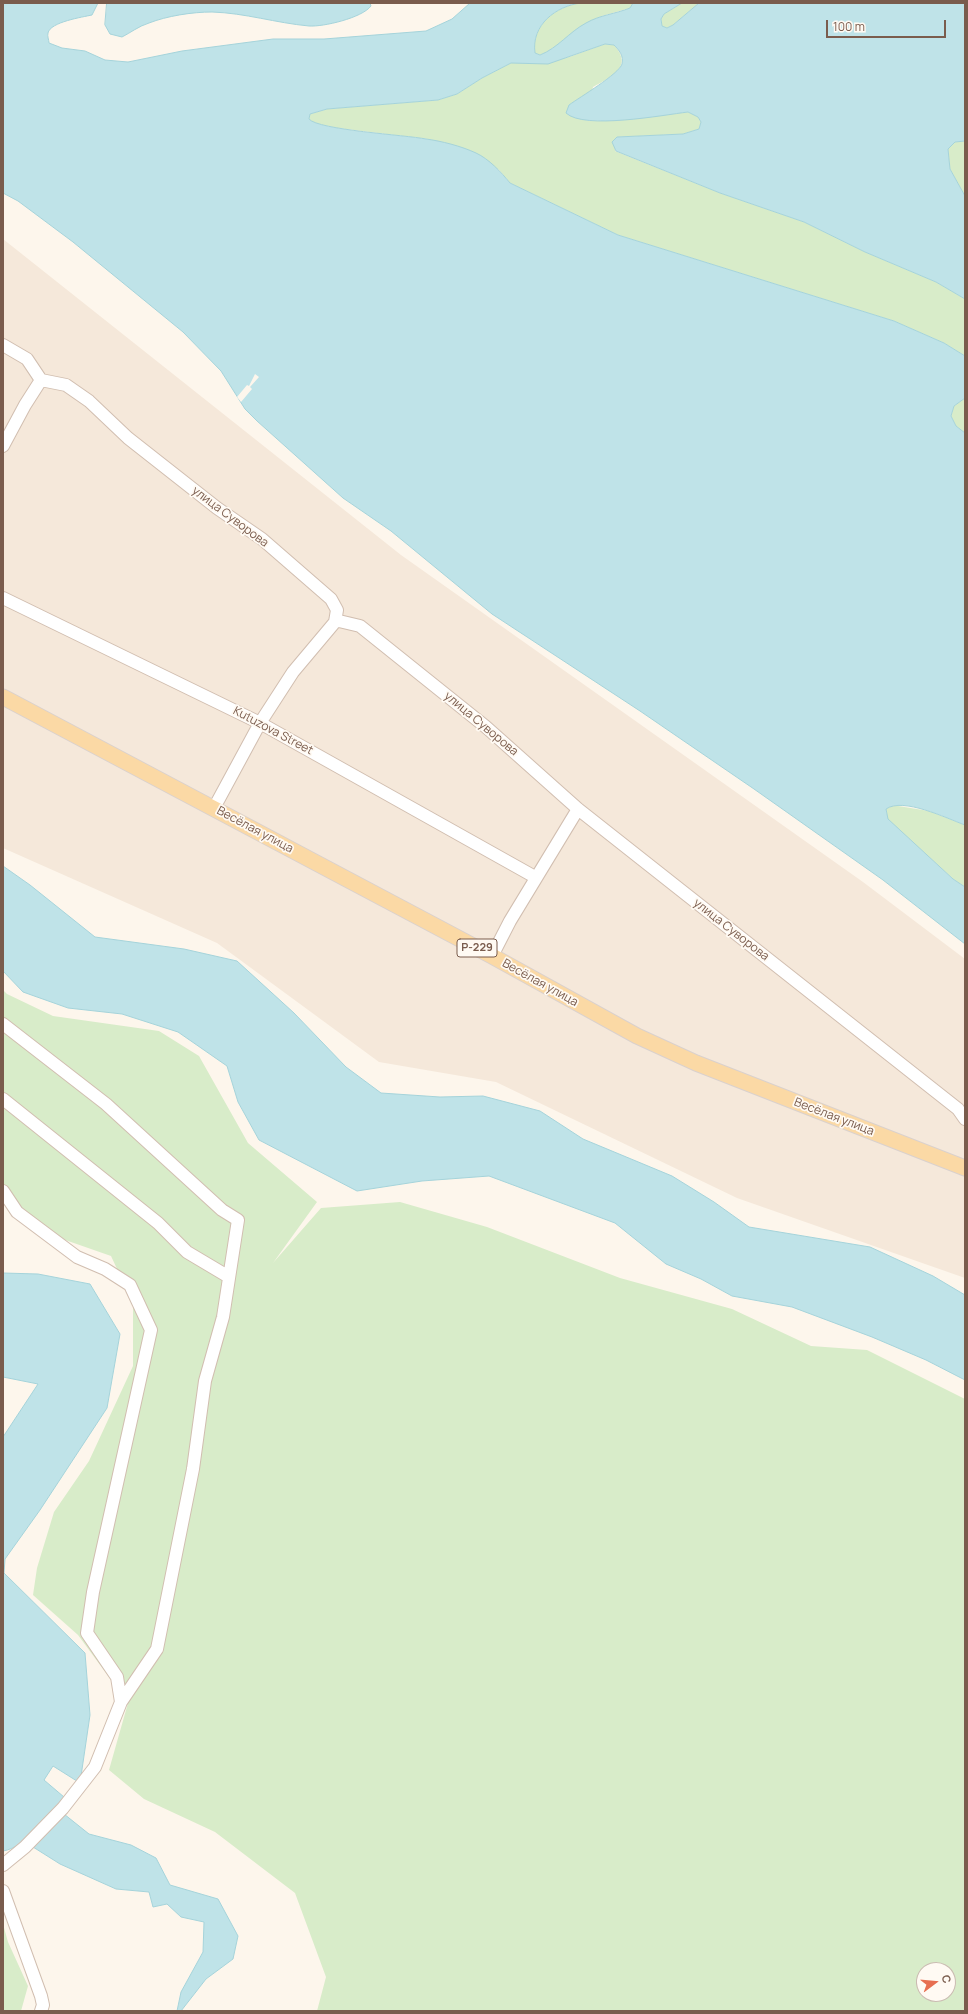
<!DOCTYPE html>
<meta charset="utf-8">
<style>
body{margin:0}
#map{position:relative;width:968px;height:2014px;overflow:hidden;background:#fdf6ec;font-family:Manrope,sans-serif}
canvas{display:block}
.frame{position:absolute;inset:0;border:4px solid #7a5c4d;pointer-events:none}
.north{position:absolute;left:916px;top:1962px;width:40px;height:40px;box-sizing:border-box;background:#fffaf3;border:1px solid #cabbb1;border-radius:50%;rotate:74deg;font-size:11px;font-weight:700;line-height:16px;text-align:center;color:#7a5c4d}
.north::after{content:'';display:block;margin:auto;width:14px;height:18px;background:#e76f51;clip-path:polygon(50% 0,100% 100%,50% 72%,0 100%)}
.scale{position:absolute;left:826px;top:20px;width:120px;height:18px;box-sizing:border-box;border:2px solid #7a5c4d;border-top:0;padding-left:5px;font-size:12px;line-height:14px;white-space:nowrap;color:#7a5c4d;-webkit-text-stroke:3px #fffaf3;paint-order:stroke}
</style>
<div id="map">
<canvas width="968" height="2014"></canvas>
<div class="frame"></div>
<div class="north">С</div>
<div class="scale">100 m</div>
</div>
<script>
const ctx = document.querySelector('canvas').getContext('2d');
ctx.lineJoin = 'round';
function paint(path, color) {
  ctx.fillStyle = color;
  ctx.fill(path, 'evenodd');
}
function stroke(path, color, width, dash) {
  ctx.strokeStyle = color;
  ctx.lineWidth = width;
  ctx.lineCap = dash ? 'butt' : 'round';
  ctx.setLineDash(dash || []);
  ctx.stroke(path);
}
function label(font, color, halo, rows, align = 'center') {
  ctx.font = font + ' Manrope,sans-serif';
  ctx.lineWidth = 3.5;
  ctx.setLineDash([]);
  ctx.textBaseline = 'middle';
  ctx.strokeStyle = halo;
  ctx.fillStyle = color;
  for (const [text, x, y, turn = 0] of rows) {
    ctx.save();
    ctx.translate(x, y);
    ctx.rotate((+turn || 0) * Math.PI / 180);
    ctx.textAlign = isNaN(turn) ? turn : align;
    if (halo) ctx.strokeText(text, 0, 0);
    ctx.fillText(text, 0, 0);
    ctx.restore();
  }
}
const residential = new Path2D(`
 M 3,239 L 401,555 L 863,882 L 965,959 L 965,1278 L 737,1198 L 496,1082 L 379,1062 L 217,943 L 3,848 Z`);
const green = new Path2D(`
 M 581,3 L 633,3 L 630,8 L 602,16 L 547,52 L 540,55 L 535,53 C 531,25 556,6 581,3 Z
 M 682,3 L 699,3 L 673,25 L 667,28 L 662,26 L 661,19 L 664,14 Z
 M 605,44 L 614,45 C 634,67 611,77 593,87 L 585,120 L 604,121 L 688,112 L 698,117 L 701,122 L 699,129 L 683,134 L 617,137 L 615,151 L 720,193 L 804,222 L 865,252 L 936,282 L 965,299 L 965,356 L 944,343 L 894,321 L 618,235 L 510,183 L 499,170 L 427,139 L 337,128 L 312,123 L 309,120 L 310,114 L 327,109 L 438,100 L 457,94 L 482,78 L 511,63 L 528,63 L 569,57 Z
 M 965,141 L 965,196 L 950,169 L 948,149 L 955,142 Z
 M 965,398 L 965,433 L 956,426 L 951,416 L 954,406 Z
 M 892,805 L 929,811 L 965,825 L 965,887 L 953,879 L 887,819 L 886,809 Z
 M 3,990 L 7,994 L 53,1016 L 159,1031 L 199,1056 L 248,1143 L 317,1202 L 273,1263 L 321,1208 L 400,1202 L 487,1227 L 620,1278 L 732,1309 L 811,1346 L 867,1350 L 965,1399 L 965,2011 L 317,2011 L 326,1977 L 295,1893 L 215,1832 L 144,1799 L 109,1770 L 128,1703 L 78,1635 L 33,1595 L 37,1568 L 54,1512 L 89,1461 L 133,1366 L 133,1303 L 111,1256 L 28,1227 L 3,1204 ZM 924,1970 L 948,1970 L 948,1994 L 924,1994 Z
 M 3,1924 L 8,1942 L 28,1986 L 21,2011 L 3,2011 Z`);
const water = new Path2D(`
 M 3,3 L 98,3 L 92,15 C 83,17 50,22 48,33 C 47,36 49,40 49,43 L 62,48 L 85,51 L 105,60 L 128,62 L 182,51 L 273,39 L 324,39 L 426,31 L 452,19 L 470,3 L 581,3 C 556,6 531,25 535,53 L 540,55 C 558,48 569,32 586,23 C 600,15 615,14 630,8 L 633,3 L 682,3 L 664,14 L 661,19 L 662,26 L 667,28 L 673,25 L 699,3 L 965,3 L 965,141 L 955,142 L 948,149 L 950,169 L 965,196 L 965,299 L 936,282 L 865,252 L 804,222 L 720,193 L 616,151 L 612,142 L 617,137 L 683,134 L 699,129 L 701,122 L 698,117 L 688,112 C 663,115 584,130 566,113 L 569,105 C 580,97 619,74 622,64 C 624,56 619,50 614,45 L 605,44 L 548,64 L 511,63 L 482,78 L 457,94 L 438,100 L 327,109 L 310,114 L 309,119 C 318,130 406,135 426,139 C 441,141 461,146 476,153 C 489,159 501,172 510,183 L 618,235 L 894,321 L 944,343 L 965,356 L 965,398 L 954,406 L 951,416 L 956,426 L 965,433 L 965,825 C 946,818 903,797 886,809 L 888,819 L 953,879 L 965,887 L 965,944 L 883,880 L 754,789 L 640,711 L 492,614 L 391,531 L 343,498 L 257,421 L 245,409 L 221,371 L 183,332 L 73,242 L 18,201 L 3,193 Z
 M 107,3 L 370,3 L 371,6 C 362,18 323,27 309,26 C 276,23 245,13 212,12 C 192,12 167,16 149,23 C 139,26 130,33 122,37 L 110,34 L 105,25 Z
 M 3,866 L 30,885 L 95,937 L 184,949 L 237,961 L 294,1013 L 346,1067 L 381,1093 L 440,1097 L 483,1096 L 540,1111 L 583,1139 L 672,1176 L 714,1202 L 749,1227 L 870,1247 L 933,1276 L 965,1295 L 965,1380 L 926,1360 L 872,1337 L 792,1307 L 732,1296 L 701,1279 L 666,1264 L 615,1223 L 489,1176 L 422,1181 L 357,1191 L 259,1140 L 238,1102 L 227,1066 L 178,1032 L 122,1014 L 68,1008 L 23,992 L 3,971 Z
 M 3,1273 L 38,1274 L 90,1284 L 120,1334 L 107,1408 L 40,1510 L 5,1559 L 4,1573 L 85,1653 L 90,1715 L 80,1783 L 53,1766 L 44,1780 L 64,1797 C 49,1814 25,1848 3,1851 L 3,1437 L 38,1384 L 3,1377 Z
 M 64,1814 L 89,1834 L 131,1845 L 156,1858 L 170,1885 L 218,1899 L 238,1936 L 233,1959 L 206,1979 L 181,2011 L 177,2011 L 181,1992 L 203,1952 L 204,1922 L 181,1917 L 167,1904 L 153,1907 L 149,1892 L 116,1889 L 60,1864 L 33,1847 Z`);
const pier = new Path2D(`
 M 255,374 L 259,377 L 250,387 L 252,389 L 241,402 L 237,397 L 247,385 L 249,386 Z`);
const minor = new Path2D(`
 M 3,345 L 27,359 L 41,380 L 66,385 L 89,401 L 128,438 L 217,508 L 262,539 L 331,599 L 337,610 L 335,622
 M 3,446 L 25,405 L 41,380
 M 3,598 L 260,723 L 535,877
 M 335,622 L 339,621 L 360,626 L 486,727 L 578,809 L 958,1109 L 965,1119
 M 214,808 L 260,723 L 293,672 L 335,622
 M 492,956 L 510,921 L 578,809
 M 3,1024 L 106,1104 L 222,1210 L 238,1220 L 223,1317 L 205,1381 L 193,1469 L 157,1649 L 121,1702 L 95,1767 L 63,1808 L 25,1847 L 3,1865
 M 3,1099 L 158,1223 L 187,1252 L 229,1277
 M 3,1191 L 17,1212 L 77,1257 L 105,1269 L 130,1285 L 151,1330 L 93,1592 L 87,1633 L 117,1677 L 121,1702
 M 3,1891 L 41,1996 L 43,2005 L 41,2011`);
const major = new Path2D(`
 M 3,697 L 492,956 L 637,1036 L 696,1063 L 965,1168`);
const shields = [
 [477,948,40]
];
const shieldNames = [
 ["Р-229",477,948]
];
const streetNames = [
 ["улица Суворова",230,517,37],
 ["улица Суворова",481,724,40],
 ["Kutuzova Street",273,731,28],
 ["Весёлая улица",255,830,28],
 ["улица Суворова",731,930,38],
 ["Весёлая улица",540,983,29],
 ["Весёлая улица",834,1117,21]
];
paint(residential, '#f5e8da');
paint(green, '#d8ecc9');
paint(water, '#bfe3e8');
stroke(water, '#a5d3da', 1);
paint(pier, '#fdf6ec');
stroke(minor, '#d1beb0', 14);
stroke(major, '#dad1cd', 17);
stroke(minor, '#fff', 12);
stroke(major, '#fbd9a5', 15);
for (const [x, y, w] of shields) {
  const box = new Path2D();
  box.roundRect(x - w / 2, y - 9, w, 18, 3);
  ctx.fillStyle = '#fffaf3';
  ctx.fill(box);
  stroke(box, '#7a5c4d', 1);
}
label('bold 11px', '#7a5c4d', null, shieldNames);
label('12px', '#7a5c4d', '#fffaf3', streetNames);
</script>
